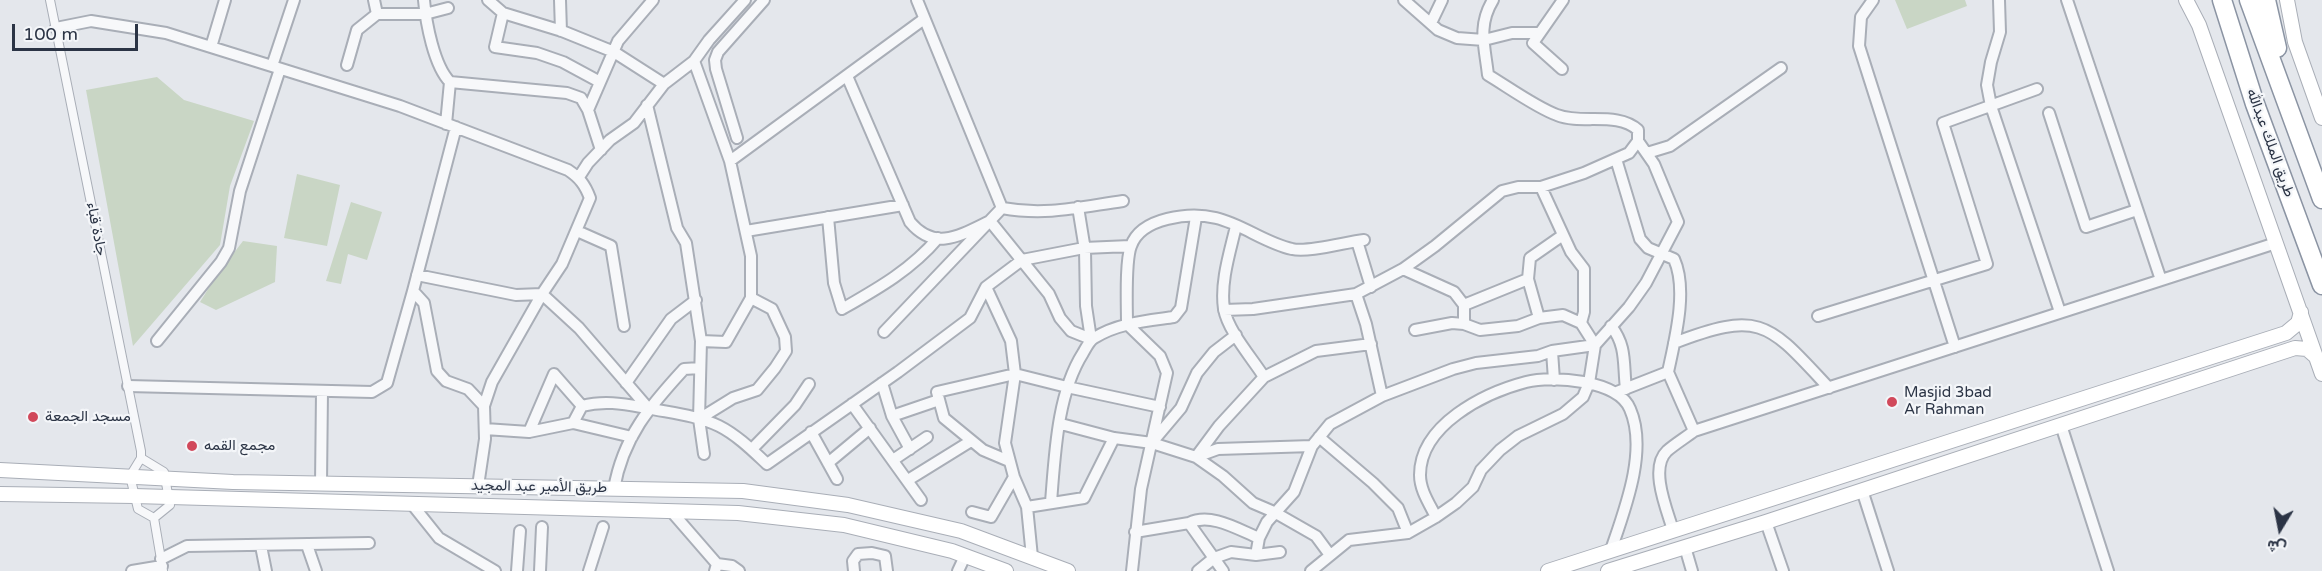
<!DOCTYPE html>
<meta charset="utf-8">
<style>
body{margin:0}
#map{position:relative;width:2322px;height:571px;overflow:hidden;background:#e4e7ec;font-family:"Varela Round",Vazirmatn,sans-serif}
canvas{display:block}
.north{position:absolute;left:2250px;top:499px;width:60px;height:60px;-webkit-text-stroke:4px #f4f6f9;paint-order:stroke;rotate:190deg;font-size:16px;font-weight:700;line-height:24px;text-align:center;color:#2b3445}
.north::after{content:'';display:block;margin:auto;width:21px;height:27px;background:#2b3445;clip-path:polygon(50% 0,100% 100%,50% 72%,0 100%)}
.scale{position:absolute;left:12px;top:24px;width:126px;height:27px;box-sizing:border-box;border:3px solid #2b3445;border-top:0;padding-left:8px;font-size:18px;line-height:21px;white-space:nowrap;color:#2b3445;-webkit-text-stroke:4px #f4f6f9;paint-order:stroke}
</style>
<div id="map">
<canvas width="2322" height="571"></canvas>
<div class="north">ش</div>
<div class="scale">100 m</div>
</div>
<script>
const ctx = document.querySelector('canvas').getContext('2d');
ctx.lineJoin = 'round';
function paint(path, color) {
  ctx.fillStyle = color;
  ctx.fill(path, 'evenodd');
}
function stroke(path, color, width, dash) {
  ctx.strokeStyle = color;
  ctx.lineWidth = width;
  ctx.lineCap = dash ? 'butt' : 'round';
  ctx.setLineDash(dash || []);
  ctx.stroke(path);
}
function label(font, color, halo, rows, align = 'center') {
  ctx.font = font + ' "Varela Round",Vazirmatn,sans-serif';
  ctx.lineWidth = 4.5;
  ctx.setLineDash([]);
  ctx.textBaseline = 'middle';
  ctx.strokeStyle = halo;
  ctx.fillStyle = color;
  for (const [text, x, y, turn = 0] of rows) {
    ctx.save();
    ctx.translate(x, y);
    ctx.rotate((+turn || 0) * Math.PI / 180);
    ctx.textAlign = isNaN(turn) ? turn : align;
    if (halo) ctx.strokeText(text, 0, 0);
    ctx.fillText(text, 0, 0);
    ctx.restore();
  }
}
const green = new Path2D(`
 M 1895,0 L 1965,0 L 1967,6 L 1907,29 Z
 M 157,77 L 184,100 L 254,121 L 230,186 L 220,245 L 133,346 L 86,90 Z
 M 297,174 L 340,185 L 327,246 L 284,238 Z
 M 351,202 L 382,212 L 367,260 L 348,254 L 341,284 L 326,281 Z
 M 243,241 L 277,246 L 275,282 L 216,310 L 200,302 L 217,275 Z`);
const pedestrian = new Path2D(`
 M 50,0 L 141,451 L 141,458 L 130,476 L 138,509 L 154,518
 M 141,458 L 164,472 L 170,505 L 154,518
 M 154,518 L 163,571`);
const minor = new Path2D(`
 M 374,0 L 377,14
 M 424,0 C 426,23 434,66 450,82
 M 488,0 L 503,13 L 562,31 L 614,52 L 664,84
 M 560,0 L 561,31
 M 917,0 L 1002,208
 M 1404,0 L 1438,30 L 1457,38 L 1484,40 L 1512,33 L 1540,33
 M 1873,0 L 1861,17 L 1859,46 L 1955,347
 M 1999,0 L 2000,32 L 1991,62 L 1987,85 L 1991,106 L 2060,312
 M 2067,0 L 2161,280
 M 503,13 L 495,47 L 537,53 L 563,62 L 600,82
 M 1431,23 L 1442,0
 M 56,28 L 91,21 L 166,33 L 400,106 L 568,170 C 580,178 585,185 590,198 L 562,264 L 542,294 L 492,382 L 484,406 L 485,439 L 478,486
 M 211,47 L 225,0
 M 694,61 L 730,161 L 751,256 L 751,298 L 726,342 L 701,341
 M 347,65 L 357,30 L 377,14 L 425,14 L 448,8
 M 272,66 L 294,0
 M 1562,69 L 1533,43 L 1563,0
 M 847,76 L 910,222 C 935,252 961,235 990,221 L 1049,294 L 1060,318 L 1071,331 L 1091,339
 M 647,105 L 677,228 L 686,243 L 701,341 L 699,419 L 704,454
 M 588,110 L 618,41 L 653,0
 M 2049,113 L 2086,227 L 2137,210
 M 446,124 L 450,82 L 567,93 L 581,98 L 588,110 L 601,150
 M 737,138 L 716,69 L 715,60 L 718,52 L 764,0
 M 1647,153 L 1670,146 L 1781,68
 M 1616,159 L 1640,239 L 1648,248 L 1674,259 C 1688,290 1675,339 1668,372 L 1617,392
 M 730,161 L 924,19
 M 579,177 L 588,163 L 610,140 L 634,123 L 664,84 L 694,61 L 709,40 L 745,0
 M 1541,187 L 1571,252 L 1584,269 L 1584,312 L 1581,323
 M 1078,207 L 1085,250 L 1086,306 L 1091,339
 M 828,217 L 834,283 L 842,309 C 877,289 911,270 938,238
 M 1236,226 C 1230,252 1220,282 1224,309 C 1228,331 1252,358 1264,377
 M 577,231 L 611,246 L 624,326
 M 746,231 L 903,205
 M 1357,241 L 1371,287
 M 1403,269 L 1454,292 L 1464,305 L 1464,324
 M 417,275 L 516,295 L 542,294 L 579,328 L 648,408
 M 986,287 L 1011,341 L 1015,374 L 1005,443 L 1014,477 L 1027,507 L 1084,498 L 1114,438
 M 413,291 L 424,303 L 437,371 L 446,381 L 468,389 L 484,406
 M 1356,294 L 1366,324 L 1382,396
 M 1464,305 L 1528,279
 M 1224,310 L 1253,309 L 1356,294 L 1403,269 L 1435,246 L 1502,191 L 1518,187 L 1541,187 L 1584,173 L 1629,153 L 1638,141 L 1638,130 C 1617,111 1582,125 1557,115 C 1537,108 1508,87 1488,75 C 1485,47 1477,26 1493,0
 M 1818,316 L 1987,264 L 1943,123 L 2037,89
 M 1539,318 L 1528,279 L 1530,258 L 1563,235
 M 1611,326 C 1627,346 1623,364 1626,389
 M 884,332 L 1002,208 C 1046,216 1080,207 1123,201
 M 157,341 L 221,262 L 229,248 L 240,191 L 280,69
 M 1674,343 C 1762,309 1769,324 1829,388
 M 1552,351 L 1554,380
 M 1668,372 L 1694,431
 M 626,383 L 671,319 L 696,300
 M 882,383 L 892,416 L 910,449
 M 128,386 L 372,392 L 387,383 L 413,291 L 456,127
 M 852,404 L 921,500
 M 582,406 C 605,400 624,404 647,408 C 671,413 696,415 719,426 C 737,435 753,451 767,464 L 898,372 L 970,318 L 986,287 L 1022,260 L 1084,248 L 1130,246
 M 892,416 L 939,400
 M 699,419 L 733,398 L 757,390 L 775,368 L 786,351 L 785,337 L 772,309 L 751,298
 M 1061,424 L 1114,438 L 1152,443 L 1196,457 L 1223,476 L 1253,503 L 1274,512 L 1316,536 L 1330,555
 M 2061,425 L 2108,571
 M 485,429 L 529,432 L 573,423 L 632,437
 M 529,432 L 554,374 L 582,406 L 573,423
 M 811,432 L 837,479
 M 1319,437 L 1373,483 L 1398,508 L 1408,533
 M 1154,440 L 1181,408 L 1197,373 L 1214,352 L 1236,335
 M 752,449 L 795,405 L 809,384
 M 1196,457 L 1219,426 L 1264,377 L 1316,351 L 1371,344
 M 1196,457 L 1218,449 L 1312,446
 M 893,460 L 927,437
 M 1009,461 L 983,450 L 944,418 L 937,392 L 1015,374 L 1067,387 L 1160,407
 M 828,463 L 870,428
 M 908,480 L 971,441
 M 321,483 L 322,392
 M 614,489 C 623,437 650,406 684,369 L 700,368
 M 1862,490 L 1888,571
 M 1051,502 C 1055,454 1057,394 1083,353 C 1086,348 1089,341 1094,338 C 1118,323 1146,321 1174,317 L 1181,308 L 1196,217
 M 411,503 L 439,538 L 495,571
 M 1027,507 L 1032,557
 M 671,511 L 717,564 L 715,571
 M 972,512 L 991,517 L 1014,477
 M 1436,517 C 1429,503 1420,490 1420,475 C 1420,425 1484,393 1526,382 C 1552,375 1618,380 1630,409 C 1648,450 1625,509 1611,550
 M 1766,522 L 1783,571
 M 1189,523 C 1211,512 1239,530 1259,538
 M 1673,530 C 1667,510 1649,468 1667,451 C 1675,444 1685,438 1694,431 L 2276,243
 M 1135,532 L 1189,523 L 1223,571
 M 307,545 L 316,571
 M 261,546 L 266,571
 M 1685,547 L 1692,571
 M 1256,555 L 1259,538 L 1267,522 L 1294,492 L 1312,446 L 1330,424 L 1382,396 L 1453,369 L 1476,363 L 1538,356 L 1552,351 L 1595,345 L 1581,323 L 1563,315 L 1539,318 L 1518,326 L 1480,330 L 1464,324 L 1452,323 L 1415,330
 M 161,559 L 187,546 L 369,543
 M 717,564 L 732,566 L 739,571
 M 132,571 L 162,566
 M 517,571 L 520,531
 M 540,571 L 542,527
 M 589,571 L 603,527
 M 854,571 L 853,561 L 858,554 L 872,553 L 885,556 L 887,571
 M 958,571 L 965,556
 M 1132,571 L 1141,489 L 1167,373 L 1160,356 L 1127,324 C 1127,306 1125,261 1131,246 C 1141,217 1190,212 1216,218 C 1242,224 1265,243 1292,249 C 1308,253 1346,242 1364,240
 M 1198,571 L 1214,558 L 1231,552 L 1256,555 L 1280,552
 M 1311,571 L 1349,540 L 1408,533 L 1436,517 L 1456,503 L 1473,487 L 1481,470 L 1500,450 L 1518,436 L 1563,414 L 1583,397 L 1589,383 L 1595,345 L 1629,307 L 1646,283 L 1678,222 L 1654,164 L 1638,141`);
const secondary = new Path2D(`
 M 2186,0 L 2199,25 L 2322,374
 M 2287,0 L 2295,42 L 2322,118
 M 0,470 L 233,482 L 743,491 L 848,505 L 961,531 L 1068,571
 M 0,494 L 134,496 L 738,513 L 844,525 L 952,551 L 1006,571
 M 1548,571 L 2286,333 L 2298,323 L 2301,312
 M 1608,571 L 1766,522 L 2295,348 L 2307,349 L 2315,356`);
const motorway = new Path2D(`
 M 2222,0 L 2255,104 L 2322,285
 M 2249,0 L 2322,199
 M 2266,0 L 2277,48`);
const markers = [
 [1892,402,6,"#d1495b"],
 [33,417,6,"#d1495b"],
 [192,446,6,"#d1495b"]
];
const streetNames = [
 ["طريق الملك عبدالله",2270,143,70],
 ["جادة قباء",96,229,79],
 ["طريق الأمير عبد المجيد",539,487,1]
];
const poiNames = [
 ["Masjid 3bad",1904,393],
 ["Ar Rahman",1904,410],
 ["مسجد الجمعة",45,417],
 ["مجمع القمه",204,446]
];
paint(green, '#c9d6c5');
stroke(pedestrian, '#a9aeb7', 10);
stroke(minor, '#a9aeb7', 14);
stroke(secondary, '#a9aeb7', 16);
stroke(motorway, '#8b94a3', 21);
stroke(pedestrian, '#f7f8fa', 8);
stroke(minor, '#f7f8fa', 10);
stroke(secondary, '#fff', 14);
stroke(motorway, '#fff', 18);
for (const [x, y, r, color] of markers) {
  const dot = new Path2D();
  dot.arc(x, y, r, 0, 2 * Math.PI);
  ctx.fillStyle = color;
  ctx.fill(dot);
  stroke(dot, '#f4f6f9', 2);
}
label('15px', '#2b3445', '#f4f6f9', streetNames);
label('15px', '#2b3445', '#f4f6f9', poiNames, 'left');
</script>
